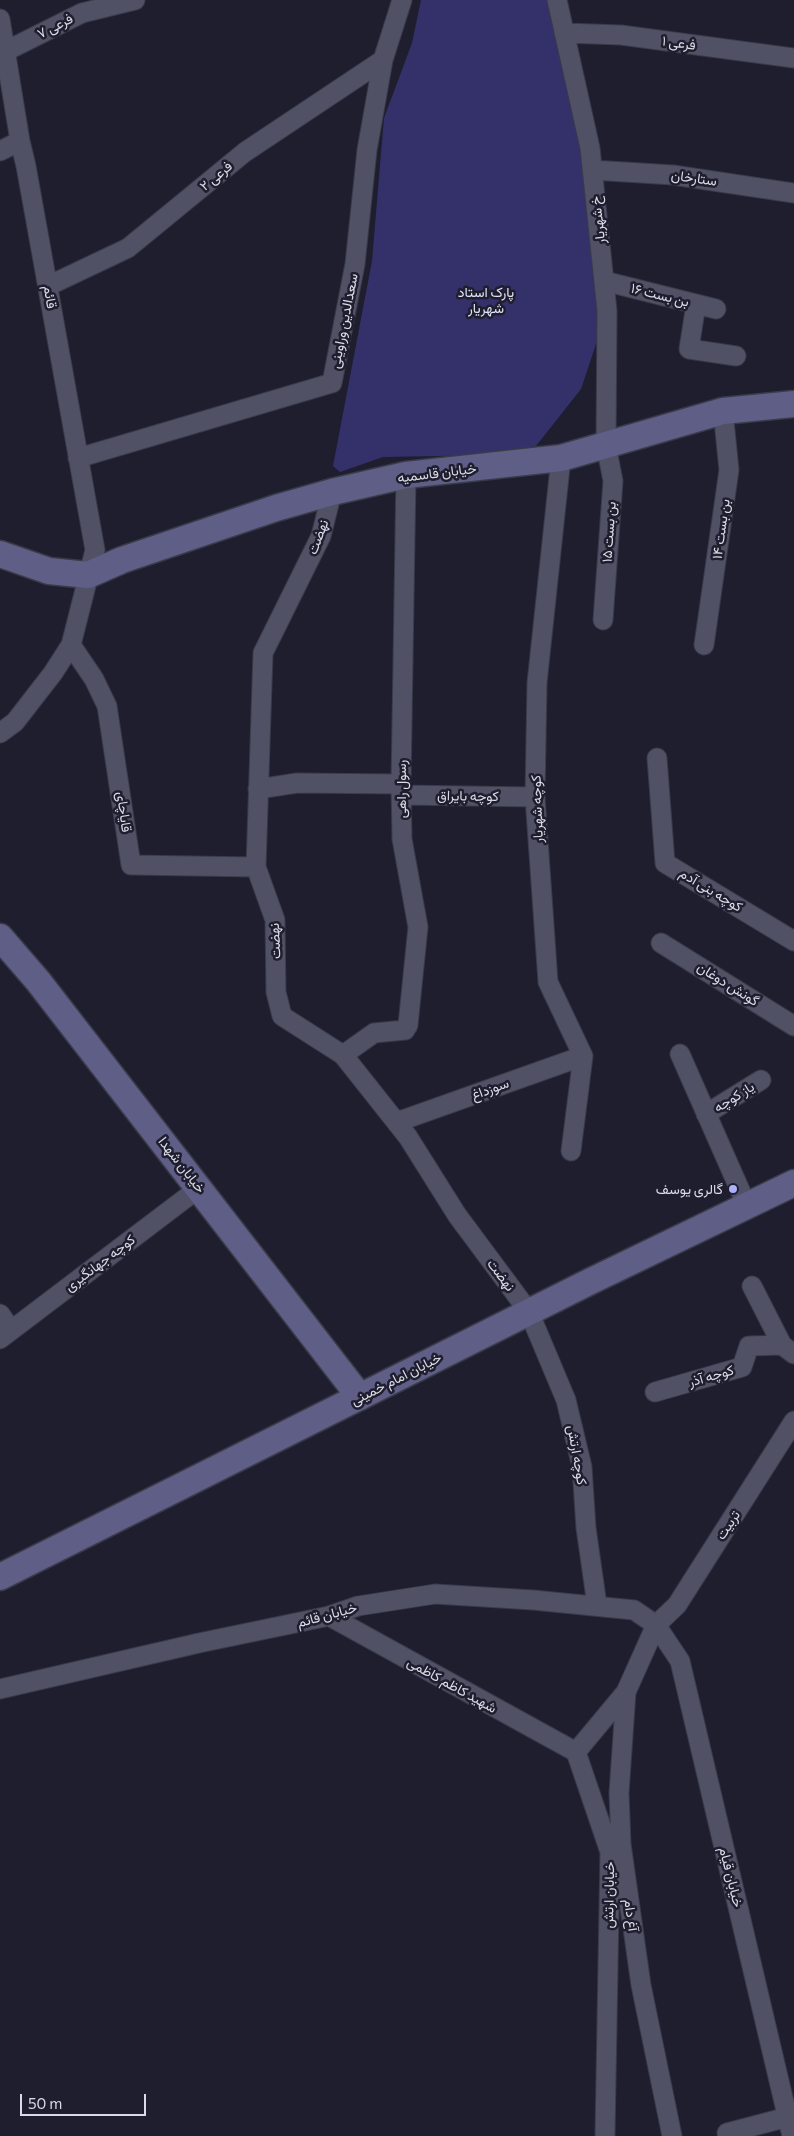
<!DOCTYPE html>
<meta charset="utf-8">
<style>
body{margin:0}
#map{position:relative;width:794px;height:2136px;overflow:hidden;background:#1e1e2f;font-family:Commissioner,sans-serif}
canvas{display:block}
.scale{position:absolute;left:20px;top:2094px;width:126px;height:22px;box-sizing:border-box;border:2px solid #dadbe7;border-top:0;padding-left:6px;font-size:15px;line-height:18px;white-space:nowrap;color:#dadbe7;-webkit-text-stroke:4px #1e1e2f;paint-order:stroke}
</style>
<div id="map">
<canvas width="794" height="2136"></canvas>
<div class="scale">50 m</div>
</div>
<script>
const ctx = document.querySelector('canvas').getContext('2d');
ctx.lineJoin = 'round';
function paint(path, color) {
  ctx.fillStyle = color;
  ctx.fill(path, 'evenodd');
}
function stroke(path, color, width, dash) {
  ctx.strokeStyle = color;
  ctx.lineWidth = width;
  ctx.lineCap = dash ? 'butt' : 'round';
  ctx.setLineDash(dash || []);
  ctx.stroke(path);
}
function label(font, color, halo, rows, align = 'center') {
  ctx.font = font + ' Commissioner,Vazirmatn,sans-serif';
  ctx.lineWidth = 5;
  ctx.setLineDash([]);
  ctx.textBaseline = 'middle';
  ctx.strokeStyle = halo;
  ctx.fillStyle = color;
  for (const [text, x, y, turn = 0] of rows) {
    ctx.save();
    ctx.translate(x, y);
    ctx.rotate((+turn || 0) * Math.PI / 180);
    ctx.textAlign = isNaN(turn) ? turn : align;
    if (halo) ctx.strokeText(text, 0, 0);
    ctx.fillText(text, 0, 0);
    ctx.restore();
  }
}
const green = new Path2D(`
 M 421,0 L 553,0 L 559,17 L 607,311 L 581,389 L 536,446 L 495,455 L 383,457 L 340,472 L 333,466 L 372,261 L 384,118 L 412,43 Z`);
const street = new Path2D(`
 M 557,0 L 590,148 L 607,311 L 606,445 L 613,481 L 603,620
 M 0,19 L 20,141 L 26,166 L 95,550 L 71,645 L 53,673 L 15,722 L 0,733
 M 564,33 L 621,35 L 794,58
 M 6,51 L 82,13 L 135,0
 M 0,151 L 20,141
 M 592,170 L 673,175 L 794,193
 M 604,281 L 716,309
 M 48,286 L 128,248 L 245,152 L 383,60
 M 696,304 L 689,349 L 736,356
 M 78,458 L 332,383 L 355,264 L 367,150 L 383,60 L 402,0
 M 561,458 L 537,683 L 535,797 L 548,982 L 583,1056 L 571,1151
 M 332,492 L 321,536 L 263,653 L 256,867 L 275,920 L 276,992 L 282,1016 L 343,1055 L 408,1137 L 457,1215 L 529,1312 L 566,1400 L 582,1467 L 586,1528 L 597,1605
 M 71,645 L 94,679 L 107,706 L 131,865 L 256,867
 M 704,645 L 729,470 L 723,411
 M 657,758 L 665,863 L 794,941
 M 258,789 L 297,783 L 401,784
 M 401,795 L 535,797
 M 661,943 L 794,1026
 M 680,1054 L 747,1206
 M 343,1055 L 374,1033 L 405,1030 L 408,1025 L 418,927 L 402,839 L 401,784 L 406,475
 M 706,1114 L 761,1080
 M 397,1122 L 583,1056
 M 752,1286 L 782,1345 L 794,1354
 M 0,1314 L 11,1330
 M 0,1339 L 199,1188
 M 655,1392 L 742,1367 L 749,1346 L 782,1345
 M 329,1616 L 576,1752
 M 0,1689 L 199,1643 L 329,1616 L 358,1606 L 435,1594 L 533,1600 L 634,1610 L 656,1625 L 680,1661 L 792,2136
 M 626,1692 L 619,1793 L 621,1844 L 641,1985 L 672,2136
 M 576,1752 L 626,1692 L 656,1625 L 677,1605 L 794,1421
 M 576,1752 L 610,1852 L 605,2136
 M 727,2133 L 788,2117`);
const secondary = new Path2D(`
 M 0,554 L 49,571 L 88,575 L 122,560 L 276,508 L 332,492 L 406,475 L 561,458 L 723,411 L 794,404
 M 0,937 L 38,981 L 360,1397
 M 0,1577 L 591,1281 L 794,1183`);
const markers = [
 [733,1189,5,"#adaffb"]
];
const streetNames = [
 ["فرعی ۷",55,26,-27],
 ["فرعی ۱",679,43,8],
 ["فرعی ۲",216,176,-40],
 ["ستارخان",694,178,8],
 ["خ شهریار",598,220,-96],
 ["بن بست ۱۶",660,295,14],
 ["قائم",50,297,80],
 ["سعدالدین وراوینی",344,321,-79],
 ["خیابان قاسمیه",437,473,-7],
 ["بن بست ۱۴",721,529,-82],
 ["بن بست ۱۵",609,532,-86],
 ["نهضت",318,537,-69],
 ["رسول راهی",401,789,-90],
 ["کوچه بایراق",468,796,1],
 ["کوچه شهریار",537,809,-92],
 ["قایاچای",124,812,82],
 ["کوچه بنی آدم",711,890,31],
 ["نهضت",275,941,-93],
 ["گونش دوغان",728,984,32],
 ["سوزداغ",490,1089,-20],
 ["یاز کوچه",734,1097,-32],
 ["خیابان شهدا",182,1165,52],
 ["کوچه جهانگیری",100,1263,-37],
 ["نهضت",501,1275,53],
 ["کوچه آذر",711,1376,-16],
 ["خیابان امام خمینی",396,1379,-27],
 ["کوچه ارتش",577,1455,80],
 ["تربیت",728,1525,-57],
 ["خیابان قائم",327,1615,-15],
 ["شهید کاظم کاظمی",452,1685,29],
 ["خیابان قیام",731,1877,76],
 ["خیابان ارتش",609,1895,-89],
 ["آغ دام",631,1915,82]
];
const parkNames = [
 ["پارک استاد",486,292],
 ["شهریار",486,308]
];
const poiNames = [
 ["گالری یوسف",723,1189]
];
paint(green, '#34316a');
stroke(street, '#3a3b49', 21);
stroke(secondary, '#3a3b49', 29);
stroke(street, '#505165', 19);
stroke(secondary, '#5e5e87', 26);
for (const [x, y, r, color] of markers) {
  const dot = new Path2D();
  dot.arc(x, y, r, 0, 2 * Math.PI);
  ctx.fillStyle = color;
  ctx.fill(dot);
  stroke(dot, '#1e1e2f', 2);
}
label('14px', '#dadbe7', '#1e1e2f', streetNames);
label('14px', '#e0e2f8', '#1e1e2f', parkNames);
label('14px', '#dadbe7', '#1e1e2f', poiNames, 'right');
</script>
